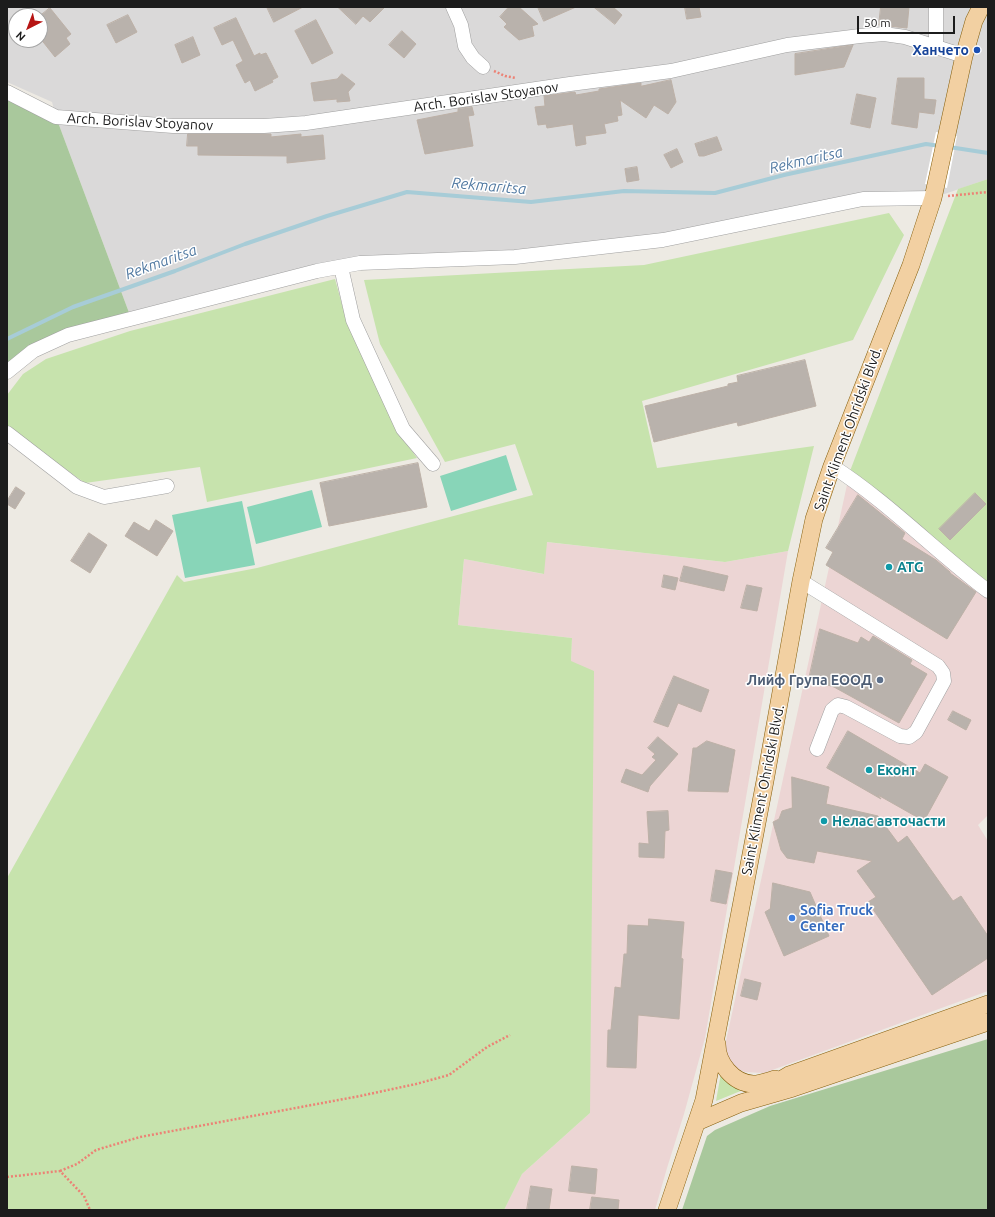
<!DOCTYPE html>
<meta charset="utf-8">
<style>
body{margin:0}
#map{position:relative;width:995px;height:1217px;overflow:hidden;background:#edeae3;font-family:Ubuntu,sans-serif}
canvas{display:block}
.frame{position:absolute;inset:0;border:8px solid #1c1c1c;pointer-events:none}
.north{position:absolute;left:8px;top:8px;width:40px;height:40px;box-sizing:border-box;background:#fff;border:1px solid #a4a4a4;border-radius:50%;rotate:222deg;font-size:11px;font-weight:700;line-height:16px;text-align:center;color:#1c1c1c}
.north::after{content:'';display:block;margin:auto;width:14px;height:18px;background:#b61413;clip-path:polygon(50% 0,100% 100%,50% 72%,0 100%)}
.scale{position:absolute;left:857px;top:16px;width:98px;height:18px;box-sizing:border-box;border:2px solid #1c1c1c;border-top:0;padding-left:5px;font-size:12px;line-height:14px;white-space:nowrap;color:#1c1c1c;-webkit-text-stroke:3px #fff;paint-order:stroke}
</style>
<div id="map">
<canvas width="995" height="1217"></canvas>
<div class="frame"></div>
<div class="north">N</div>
<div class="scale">50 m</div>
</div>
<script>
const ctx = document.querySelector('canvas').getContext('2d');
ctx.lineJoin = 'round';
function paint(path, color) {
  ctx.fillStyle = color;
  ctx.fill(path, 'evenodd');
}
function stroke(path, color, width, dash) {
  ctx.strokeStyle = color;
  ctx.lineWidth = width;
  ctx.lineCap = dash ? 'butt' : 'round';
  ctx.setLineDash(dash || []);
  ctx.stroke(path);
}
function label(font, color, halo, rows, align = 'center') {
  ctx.font = font + ' Ubuntu,sans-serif';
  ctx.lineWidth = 3;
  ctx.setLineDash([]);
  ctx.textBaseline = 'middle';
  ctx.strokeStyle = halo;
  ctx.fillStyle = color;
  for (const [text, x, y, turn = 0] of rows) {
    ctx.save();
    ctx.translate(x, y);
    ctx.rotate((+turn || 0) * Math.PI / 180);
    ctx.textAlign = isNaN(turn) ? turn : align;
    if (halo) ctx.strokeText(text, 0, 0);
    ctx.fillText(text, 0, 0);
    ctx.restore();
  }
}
const residential = new Path2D(`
 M 7,7 L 988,7 L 988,179 L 933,198 L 863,199 L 663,240 L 360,263 L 131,318 L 56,117 L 52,102 L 7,82 ZM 16,16 L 40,16 L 40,40 L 16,40 Z`);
const commercial = new Path2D(`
 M 850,471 L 988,585 L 988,815 L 978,825 L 988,841 L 988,991 L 764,1073 L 744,1072 L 735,1067 L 729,1060 L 726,1051 L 726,1041 Z
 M 546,542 L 725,562 L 788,551 L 705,1038 L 684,1114 L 667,1168 L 655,1210 L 504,1210 L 522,1174 L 590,1113 L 571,661 L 572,638 L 458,625 L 464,559 L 543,574 Z`);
const grass = new Path2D(`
 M 988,179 L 988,585 L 850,471 L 958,189 Z
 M 889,213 L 904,235 L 853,340 L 642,401 L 657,468 L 814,446 L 788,551 L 725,562 L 547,542 L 544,574 L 464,559 L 458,625 L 572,638 L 571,661 L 594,671 L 590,1113 L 522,1174 L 504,1210 L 7,1210 L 7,878 L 177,575 L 184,582 L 257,568 L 533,495 L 515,444 L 445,462 L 380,344 L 364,280 L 644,265 Z
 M 335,279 L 346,319 L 397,430 L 417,458 L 207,502 L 200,467 L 85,483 L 7,428 L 7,395 L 23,374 L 46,359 L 130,331 Z
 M 721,1073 L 743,1090 L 716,1101 Z`);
const forest = new Path2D(`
 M 7,100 L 56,117 L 131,318 L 68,335 L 7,372 Z
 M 988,1039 L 988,1210 L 682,1210 L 707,1136 L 715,1130 L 770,1106 Z`);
const pitch = new Path2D(`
 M 506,455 L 517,490 L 451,511 L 440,476 Z
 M 312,490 L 322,527 L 256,544 L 247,507 Z
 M 242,501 L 255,565 L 185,578 L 172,515 Z`);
const pier = new Path2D(`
 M 936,132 L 957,136 L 947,188 L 925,184 Z`);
const stream = new Path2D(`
 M 949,147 L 988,153
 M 7,339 L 73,307 L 175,271 L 245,244 L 327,216 L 407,192 L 531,202 L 624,191 L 715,193 L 784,175 L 926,144 L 940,146`);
const building = new Path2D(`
 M 267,7 L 303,7 L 274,22 Z
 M 338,7 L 385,7 L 370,22 L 363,16 L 356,24 Z
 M 509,7 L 519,7 L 538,24 L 532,26 L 534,36 L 519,40 L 504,27 L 507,24 L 500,17 Z
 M 538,7 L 576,7 L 544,21 Z
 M 594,7 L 613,7 L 622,15 L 615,24 Z
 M 685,7 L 699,7 L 701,17 L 687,19 Z
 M 881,7 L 909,7 L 907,28 L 879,25 Z
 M 50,8 L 71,34 L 66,38 L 70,44 L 55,57 L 40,38 L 40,16 Z
 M 128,15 L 137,32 L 116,43 L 107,25 Z
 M 236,18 L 254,56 L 260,53 L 260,55 L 266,53 L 278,77 L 272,80 L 273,82 L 255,91 L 250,80 L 245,83 L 236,65 L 243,61 L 233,40 L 222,45 L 214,28 Z
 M 316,20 L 333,53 L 312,64 L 295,31 Z
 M 402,31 L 416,44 L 404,58 L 389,45 Z
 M 193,37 L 200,55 L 182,63 L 175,45 Z
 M 853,45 L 844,67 L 795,75 L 795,54 Z
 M 342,74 L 355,84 L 348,92 L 350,101 L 337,102 L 337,99 L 314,101 L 311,83 L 337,79 Z
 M 898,78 L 924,78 L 924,99 L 936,100 L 934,114 L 919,112 L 917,128 L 892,124 Z
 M 671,80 L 676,102 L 668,114 L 654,105 L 646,118 L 620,100 L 622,115 L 617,116 L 618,121 L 604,124 L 606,133 L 585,136 L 586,144 L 576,146 L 573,124 L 547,128 L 546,124 L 538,125 L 535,107 L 545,106 L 544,96 L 575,92 L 576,95 L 599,91 L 599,89 L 641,83 L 641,86 Z
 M 857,94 L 876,98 L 870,128 L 851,124 Z
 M 472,107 L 474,115 L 468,116 L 473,146 L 425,154 L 417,120 L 458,112 L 458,109 Z
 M 188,134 L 271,134 L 271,137 L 301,134 L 301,137 L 323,135 L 325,159 L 287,163 L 287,156 L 198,155 L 198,146 L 187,146 Z
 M 717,137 L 722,150 L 704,156 L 699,156 L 695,144 Z
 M 677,149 L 683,162 L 671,168 L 664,155 Z
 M 637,167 L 639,180 L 627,182 L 625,169 Z
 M 805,360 L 816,406 L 738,426 L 737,422 L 654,442 L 645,406 L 728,386 L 728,384 L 738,382 L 737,376 Z
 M 418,463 L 427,507 L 329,526 L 320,483 Z
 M 16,487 L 25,493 L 15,509 L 7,504 L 7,501 Z
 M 975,493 L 986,504 L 950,540 L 939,529 Z
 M 858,495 L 905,533 L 902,539 L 936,560 L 950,572 L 950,573 L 976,592 L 947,639 L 826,565 L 833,552 L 826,548 Z
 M 156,520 L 173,531 L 157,556 L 125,536 L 134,522 L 149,531 Z
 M 89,533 L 107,545 L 90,573 L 71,561 Z
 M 684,566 L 728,576 L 724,591 L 680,581 Z
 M 664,575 L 678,578 L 675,590 L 662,587 Z
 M 747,585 L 762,588 L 757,611 L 741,608 Z
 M 820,629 L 858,643 L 861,637 L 869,642 L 873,636 L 912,660 L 910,664 L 927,674 L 899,723 L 834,687 L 809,679 Z
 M 674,676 L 709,690 L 701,712 L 678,703 L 668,727 L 654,722 Z
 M 953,711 L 971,720 L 966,730 L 948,720 Z
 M 848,731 L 920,773 L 925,764 L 948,777 L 924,821 L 878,795 L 881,799 L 827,768 Z
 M 658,737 L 678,754 L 650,786 L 648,792 L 621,782 L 626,769 L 642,775 L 656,760 L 652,757 L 655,754 L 648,748 Z
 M 707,741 L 735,750 L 728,792 L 688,791 L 693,748 L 696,748 Z
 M 792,777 L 829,787 L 826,804 L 878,816 L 898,843 L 907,836 L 953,901 L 961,896 L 988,936 L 988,958 L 932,995 L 868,902 L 876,897 L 857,871 L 872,861 L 817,851 L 814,863 L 787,858 L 781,850 L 773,822 L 779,819 L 782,811 L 792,808 Z
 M 668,811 L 669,830 L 665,831 L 664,858 L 639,857 L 639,843 L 649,844 L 647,812 Z
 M 716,870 L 732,873 L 726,904 L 711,901 Z
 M 773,883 L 810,892 L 829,936 L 784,956 L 765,912 L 770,909 Z
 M 649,919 L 684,922 L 681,958 L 683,959 L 679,1019 L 638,1015 L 636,1068 L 607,1067 L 608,1030 L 611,1030 L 615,987 L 621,988 L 624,954 L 627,954 L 628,925 L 648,926 Z
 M 745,979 L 761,983 L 757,1000 L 741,996 Z
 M 572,1166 L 597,1169 L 595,1194 L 569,1191 Z
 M 531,1186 L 552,1189 L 549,1210 L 527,1210 Z
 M 592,1197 L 619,1200 L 618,1210 L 590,1210 Z`);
const path = new Path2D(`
 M 494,71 L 505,76 L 516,78
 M 948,196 L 988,192
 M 60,1171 L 77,1164 L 96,1150 L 140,1137 L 360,1096 L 416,1084 L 449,1075 L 487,1047 L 510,1035
 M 7,1177 L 60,1171 L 84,1196 L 90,1210`);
const minor = new Path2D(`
 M 453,7 L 461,25 L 465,46 L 473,58 L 483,67
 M 936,7 L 936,46
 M 7,92 L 56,117 L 173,126 L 264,126 L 306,123 L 570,84 L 671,71 L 787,45 L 860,36 L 884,34 L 905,37 L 964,56
 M 341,267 L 353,320 L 403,429 L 433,464
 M 7,372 L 33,351 L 68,335 L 317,271 L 360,263 L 515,257 L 663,240 L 863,199 L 933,198
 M 7,433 L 77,487 L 104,497 L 167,486
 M 832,466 C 888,502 935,551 988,591
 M 801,581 L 938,666 L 943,673 L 944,681 L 916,732 L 909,737 L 900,736 L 846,707 L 838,705 L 832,710 L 817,749`);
const major = new Path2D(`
 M 717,1044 C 717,1063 733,1083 753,1084 C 761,1084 768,1081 775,1079
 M 762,1091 L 789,1075 L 988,1004
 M 697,1122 L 741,1103 L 793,1088 L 988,1022
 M 667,1210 L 704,1100 L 765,781 L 801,581 L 814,519 L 832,466 L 911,265 L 933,198 L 964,56 L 974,21 L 981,7`);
const markers = [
 [977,50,4,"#1a4fb4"],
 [889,567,4,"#0f9aa8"],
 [880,680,4,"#5c6f8a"],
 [869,770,4,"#0f9aa8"],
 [824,821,4,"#0f9aa8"],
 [792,918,4,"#3f7fe0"]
];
const transitNames = [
 ["Ханчето",969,50]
];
const streetNames = [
 ["Аrch. Borislav Stoyanov",486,97,-8],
 ["Аrch. Borislav Stoyanov",140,122,3],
 ["Saint Kliment Ohridski Blvd.",848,429,-70],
 ["Saint Kliment Ohridski Blvd.",763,790,-79]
];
const cultureNames = [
 ["ATG",897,567],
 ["Еконт",877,770],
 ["Нелас авточасти",832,821]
];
const serviceNames = [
 ["Лийф Група ЕООД",872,680]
];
const shopNames = [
 ["Sofia Truck",800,910],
 ["Center",800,926]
];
const waterNames = [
 ["Rekmaritsa",806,160,-13],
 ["Rekmaritsa",489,186,5],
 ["Rekmaritsa",161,262,-20]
];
paint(residential, '#dad9d9');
paint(commercial, '#ecd5d4');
paint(grass, '#c7e3ad');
paint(forest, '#a9c89c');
paint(pitch, '#88d5b8');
paint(pier, '#fff');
stroke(stream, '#a7ccd7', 4);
paint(building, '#b9b2ac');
stroke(building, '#bdb1a7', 1);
stroke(minor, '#a0a0a0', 15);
stroke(major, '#87600e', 18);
stroke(path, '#ec8275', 2.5, [2, 2]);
stroke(minor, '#fff', 14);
stroke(major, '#f2d0a2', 17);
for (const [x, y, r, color] of markers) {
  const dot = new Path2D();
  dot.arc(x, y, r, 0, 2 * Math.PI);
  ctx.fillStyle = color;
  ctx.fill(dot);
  stroke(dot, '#fff', 1.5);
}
label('bold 14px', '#164399', '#fff', transitNames, 'right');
label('14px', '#1c1c1c', '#fff', streetNames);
label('bold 14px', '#0d838f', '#fff', cultureNames, 'left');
label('bold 14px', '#4e5e75', '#fff', serviceNames, 'right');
label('bold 14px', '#366cbe', '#fff', shopNames, 'left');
label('italic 15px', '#527aa2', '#fff', waterNames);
</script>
